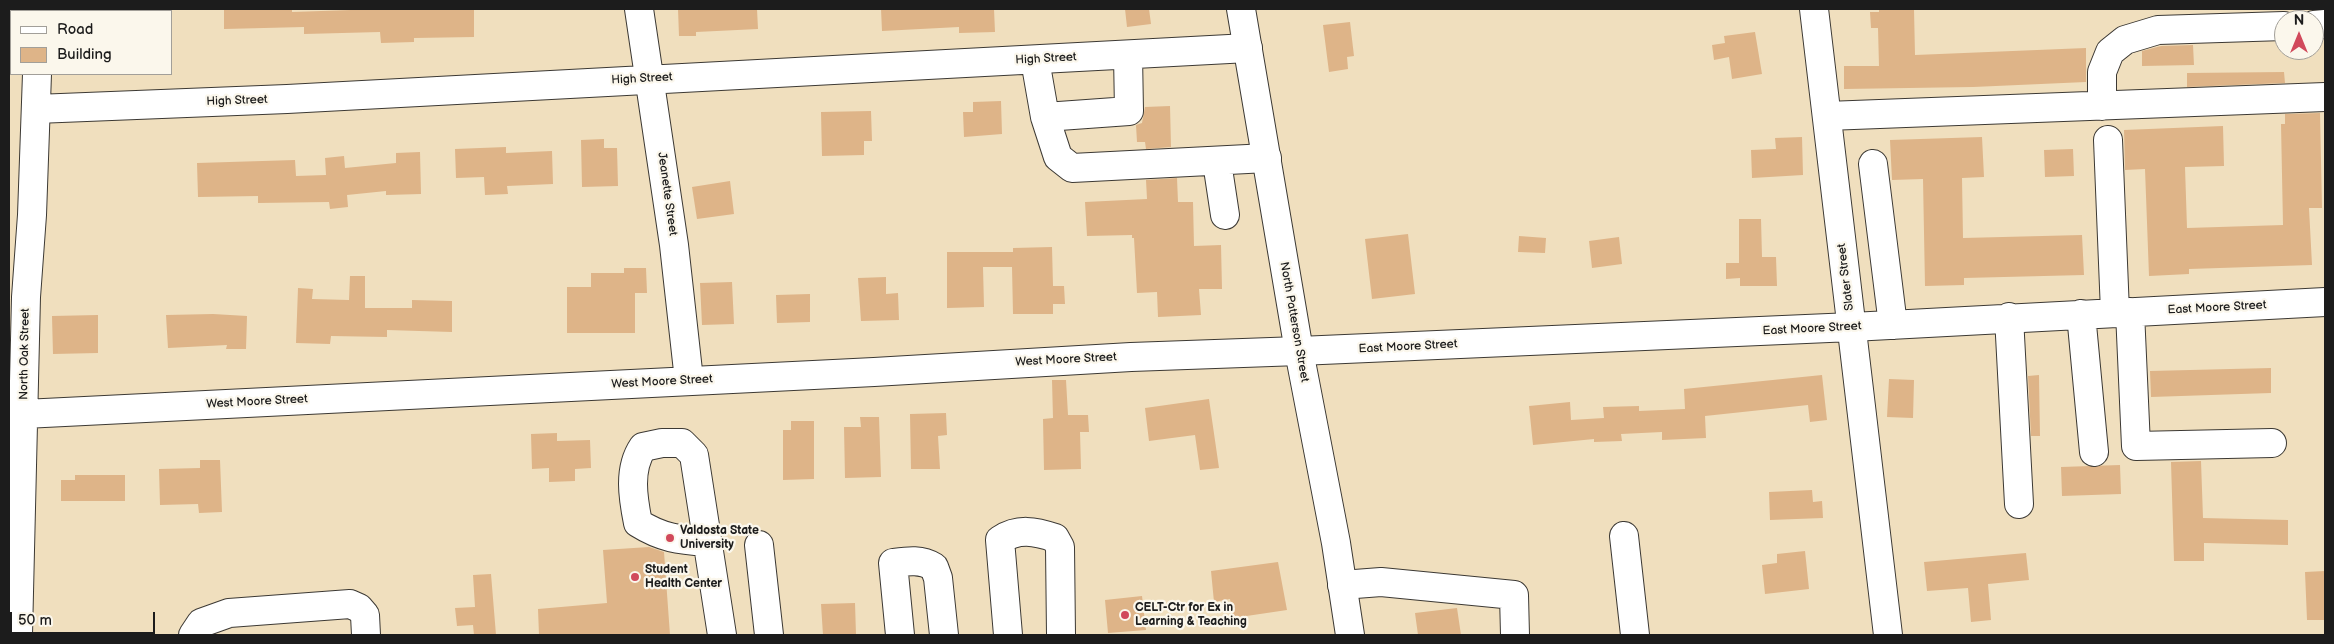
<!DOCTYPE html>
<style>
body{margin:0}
#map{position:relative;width:2334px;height:644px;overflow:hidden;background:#f0dfbe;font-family:"Balsamiq Sans",sans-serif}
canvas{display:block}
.frame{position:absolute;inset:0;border:10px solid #1c1c1c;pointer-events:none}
.legend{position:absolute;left:10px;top:10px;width:162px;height:65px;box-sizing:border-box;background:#fbf7ec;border:1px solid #a29f99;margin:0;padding:6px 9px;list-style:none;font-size:15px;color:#1c1c1c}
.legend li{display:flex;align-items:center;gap:10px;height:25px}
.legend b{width:25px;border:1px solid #a29f99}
.north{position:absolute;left:2274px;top:10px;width:50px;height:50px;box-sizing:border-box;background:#fbf7ec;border:1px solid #a29f99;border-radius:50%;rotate:0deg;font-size:14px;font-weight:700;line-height:20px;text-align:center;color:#1c1c1c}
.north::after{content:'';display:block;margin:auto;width:18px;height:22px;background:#d1495b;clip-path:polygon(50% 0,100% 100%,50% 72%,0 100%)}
.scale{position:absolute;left:10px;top:612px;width:145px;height:22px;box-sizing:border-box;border:2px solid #1c1c1c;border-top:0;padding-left:6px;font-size:15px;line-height:18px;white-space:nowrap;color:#1c1c1c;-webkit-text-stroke:4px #fbf7ec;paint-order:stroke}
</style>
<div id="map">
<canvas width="2334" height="644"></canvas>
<div class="frame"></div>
<ul class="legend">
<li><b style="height:6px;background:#fff"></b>Road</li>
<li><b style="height:14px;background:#deb488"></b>Building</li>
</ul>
<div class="north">N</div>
<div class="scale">50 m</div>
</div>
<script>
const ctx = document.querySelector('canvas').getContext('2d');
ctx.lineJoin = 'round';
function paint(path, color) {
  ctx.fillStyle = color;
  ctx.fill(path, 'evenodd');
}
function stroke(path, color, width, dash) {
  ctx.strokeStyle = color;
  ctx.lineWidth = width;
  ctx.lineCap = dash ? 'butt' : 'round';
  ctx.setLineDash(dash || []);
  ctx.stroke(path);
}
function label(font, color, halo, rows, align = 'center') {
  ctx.font = font + ' "Balsamiq Sans",sans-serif';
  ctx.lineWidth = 4.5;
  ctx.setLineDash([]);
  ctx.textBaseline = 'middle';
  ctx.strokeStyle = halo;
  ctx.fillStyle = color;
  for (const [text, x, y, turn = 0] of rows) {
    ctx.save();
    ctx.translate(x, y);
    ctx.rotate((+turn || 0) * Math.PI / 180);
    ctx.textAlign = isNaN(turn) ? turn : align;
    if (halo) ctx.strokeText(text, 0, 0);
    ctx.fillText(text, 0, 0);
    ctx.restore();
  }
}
const building = new Path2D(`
 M 224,9 L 292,9 L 292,12 L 380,9 L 474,9 L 474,37 L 414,38 L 414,42 L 381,43 L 380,32 L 304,34 L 304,27 L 224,29 Z
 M 678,9 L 757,9 L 758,29 L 696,32 L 696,36 L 679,36 Z
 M 881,9 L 994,9 L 995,32 L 959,33 L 959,27 L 882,31 Z
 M 1125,9 L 1149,9 L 1151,24 L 1127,27 Z
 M 1879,9 L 1914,9 L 1915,55 L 2086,48 L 2086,82 L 1973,87 L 1844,89 L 1844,66 L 1879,66 L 1878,28 L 1871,28 L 1870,12 L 1879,12 Z
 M 1350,22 L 1354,56 L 1347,57 L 1348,69 L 1329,72 L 1323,25 Z
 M 1755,32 L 1762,74 L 1732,79 L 1729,57 L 1714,60 L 1712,45 L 1725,43 L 1724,36 Z
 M 2193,45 L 2194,65 L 2142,66 L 2142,51 L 2161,46 Z
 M 2284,72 L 2285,83 L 2187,87 L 2187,73 Z
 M 1001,101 L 1002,134 L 964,137 L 963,112 L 973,112 L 973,102 Z
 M 1170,106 L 1171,147 L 1146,149 L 1145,142 L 1137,142 L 1136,125 L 1142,123 L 1145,107 Z
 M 871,111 L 872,141 L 864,141 L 864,155 L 822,156 L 821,112 Z
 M 2320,113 L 2322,208 L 2309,208 L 2312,265 L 2189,269 L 2189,274 L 2149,276 L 2145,169 L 2125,170 L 2124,130 L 2223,126 L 2224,166 L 2185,167 L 2187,228 L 2283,225 L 2281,124 L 2285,124 L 2285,114 Z
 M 1802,137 L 1803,175 L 1752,178 L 1751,150 L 1776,149 L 1775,138 Z
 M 1982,137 L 1984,177 L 1962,178 L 1963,238 L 2082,235 L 2084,275 L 1964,278 L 1964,285 L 1925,286 L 1923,179 L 1892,180 L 1890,140 Z
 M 604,139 L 604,148 L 617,148 L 618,186 L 582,187 L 581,140 Z
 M 506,147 L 506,153 L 552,151 L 553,184 L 507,186 L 508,194 L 485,195 L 484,177 L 456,178 L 455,149 Z
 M 2073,149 L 2074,176 L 2045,177 L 2044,150 Z
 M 420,152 L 421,194 L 386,195 L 386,191 L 347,195 L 348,207 L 330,209 L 329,202 L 258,203 L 258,196 L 198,197 L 197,163 L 295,160 L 296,176 L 326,175 L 325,158 L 344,156 L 345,168 L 396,163 L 396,153 Z
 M 1177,178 L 1178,202 L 1193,202 L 1194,246 L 1221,245 L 1222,289 L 1199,289 L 1201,315 L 1158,317 L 1157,292 L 1137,293 L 1134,238 L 1132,238 L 1132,235 L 1087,236 L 1085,202 L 1147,199 L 1146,180 Z
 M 730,181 L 734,214 L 697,219 L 692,187 Z
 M 1739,219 L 1761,219 L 1762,257 L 1776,257 L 1777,286 L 1740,286 L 1740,278 L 1726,279 L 1726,263 L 1739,263 Z
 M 1408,234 L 1415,294 L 1372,299 L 1365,239 Z
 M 1519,236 L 1546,238 L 1545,253 L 1518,252 Z
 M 1619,237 L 1622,264 L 1592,268 L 1589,241 Z
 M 1052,247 L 1053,286 L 1064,286 L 1065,304 L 1053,304 L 1053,314 L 1013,314 L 1012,267 L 983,267 L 984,307 L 947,308 L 947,252 L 1013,252 L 1013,248 Z
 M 624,268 L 646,268 L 647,293 L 635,293 L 635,333 L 567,333 L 567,287 L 591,287 L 591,273 L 624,273 Z
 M 350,276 L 365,276 L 365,308 L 412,308 L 412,300 L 452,301 L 452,332 L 387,330 L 387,337 L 331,336 L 330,344 L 296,343 L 298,288 L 313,289 L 312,299 L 349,300 Z
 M 886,277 L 886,294 L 898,293 L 899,320 L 861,321 L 858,278 Z
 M 732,282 L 734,324 L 702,325 L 700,283 Z
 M 810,294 L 810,322 L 777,323 L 776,295 Z
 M 213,314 L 247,316 L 246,349 L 226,349 L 227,345 L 168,348 L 166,315 Z
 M 98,315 L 98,353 L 53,354 L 52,316 Z
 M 2271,368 L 2271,393 L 2151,397 L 2150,371 Z
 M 1822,375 L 1827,420 L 1810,422 L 1808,405 L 1705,416 L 1706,438 L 1662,440 L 1662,432 L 1621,434 L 1622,441 L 1594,442 L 1594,439 L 1533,445 L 1529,406 L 1570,402 L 1571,420 L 1604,418 L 1603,407 L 1639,406 L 1639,411 L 1685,409 L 1684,389 Z
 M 2039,375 L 2040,436 L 2031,436 L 2028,376 Z
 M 1889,379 L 1914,380 L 1913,418 L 1887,417 Z
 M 1052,380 L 1066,380 L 1068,415 L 1088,415 L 1089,432 L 1080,432 L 1081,469 L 1044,470 L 1043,419 L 1053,418 Z
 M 1209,399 L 1219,468 L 1200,470 L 1195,435 L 1149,441 L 1145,408 Z
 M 946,413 L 947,435 L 938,436 L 940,469 L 911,469 L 910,414 Z
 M 860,417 L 879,417 L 881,477 L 845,478 L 844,427 L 861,427 Z
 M 791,421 L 814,421 L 814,479 L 783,480 L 783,430 L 791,430 Z
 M 557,433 L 557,441 L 590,440 L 591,468 L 575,469 L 575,481 L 549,482 L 549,468 L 532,469 L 531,434 Z
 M 200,460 L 220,460 L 222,512 L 199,513 L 198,504 L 160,505 L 159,469 L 200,468 Z
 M 2201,461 L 2203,518 L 2288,520 L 2288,545 L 2204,543 L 2204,561 L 2174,561 L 2171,462 Z
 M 2120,465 L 2121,494 L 2062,496 L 2061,467 Z
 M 75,475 L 125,475 L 125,501 L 61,501 L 61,480 L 75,480 Z
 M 1812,490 L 1813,502 L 1822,501 L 1823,518 L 1770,520 L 1769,492 Z
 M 649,547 L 664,552 L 670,635 L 539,635 L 538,609 L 607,603 L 603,550 Z
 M 1805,551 L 1809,589 L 1765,594 L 1762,565 L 1777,563 L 1777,554 Z
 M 2026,553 L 2029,580 L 1988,584 L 1991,620 L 1971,622 L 1968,588 L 1927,591 L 1924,562 Z
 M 1278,562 L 1287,610 L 1233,618 L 1230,599 L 1214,602 L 1211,571 Z
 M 2325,571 L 2325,620 L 2307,620 L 2305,572 Z
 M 491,574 L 496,635 L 474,635 L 473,625 L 457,626 L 455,608 L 475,607 L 473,575 Z
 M 1142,596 L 1146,630 L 1108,633 L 1105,600 Z
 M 855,603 L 856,635 L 823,635 L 821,604 Z
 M 1457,608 L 1461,635 L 1418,635 L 1415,613 Z`);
const minor = new Path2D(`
 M 639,9 L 674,245 L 689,380
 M 1814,9 L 1888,635
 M 38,11 L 38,9
 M 2314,25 L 2325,24
 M 1035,60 L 1045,117 L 1058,157 L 1072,168 L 1267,158
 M 2102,106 L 2102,72 L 2110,52 L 2125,40 L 2158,30 L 2284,26
 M 36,109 L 287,99 L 1248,48
 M 1827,116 L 2325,97
 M 1045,117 L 1129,111 L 1128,55
 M 2108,140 L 2115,312
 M 1217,162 L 1225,215
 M 1873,164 L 1893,325
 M 2130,312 L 2136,446 L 2272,443
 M 2081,314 L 2094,452
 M 2009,317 L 2019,504
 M 24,414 L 874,372 L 1131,357 L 1299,351 L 1852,327 L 2325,302
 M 1624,536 L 1635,635
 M 707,542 C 679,540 662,538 638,523 C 633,498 628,469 643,447 L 662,443 L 682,443 L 694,455 L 722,635
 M 759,545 L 769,635
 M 1342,585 L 1381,582 L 1514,595 L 1515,635
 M 18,635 L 26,297 L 32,215 L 37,74
 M 193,635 L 201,623 L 229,613 L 350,604 L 359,608 L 365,615 L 366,635
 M 900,635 L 893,563 C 908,561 921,559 934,567 L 938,578 L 944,635
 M 1008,635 L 1000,540 C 1018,528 1035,531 1055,538 L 1060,547 L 1061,635`);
const major = new Path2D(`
 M 1241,9 L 1299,351 L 1336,543 L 1350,635`);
const markers = [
 [670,538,5,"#d1495b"],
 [635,577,5,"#d1495b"],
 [1125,615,5,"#d1495b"]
];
const streetNames = [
 ["High Street",1046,59,-3],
 ["High Street",642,79,-3],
 ["High Street",237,101,-2],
 ["Jeanette Street",667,194,82],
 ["Slater Street",1846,277,-97],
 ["East Moore Street",2217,308,-3],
 ["North Patterson Street",1294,322,80],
 ["East Moore Street",1812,329,-3],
 ["East Moore Street",1408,347,-3],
 ["North Oak Street",25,354,-89],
 ["West Moore Street",1066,360,-3],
 ["West Moore Street",662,382,-3],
 ["West Moore Street",257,402,-3]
];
const poiNames = [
 ["Valdosta State",680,531],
 ["University",680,545],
 ["Student",645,570],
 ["Health Center",645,584],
 ["CELT-Ctr for Ex in",1135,608],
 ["Learning & Teaching",1135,622]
];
paint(building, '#deb488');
stroke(minor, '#3c3934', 30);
stroke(major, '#3c3934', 30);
stroke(minor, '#fff', 28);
stroke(major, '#fff', 28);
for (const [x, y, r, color] of markers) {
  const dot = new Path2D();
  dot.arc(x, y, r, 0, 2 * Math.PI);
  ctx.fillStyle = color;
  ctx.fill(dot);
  stroke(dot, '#fbf7ec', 2);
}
label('12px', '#1c1c1c', '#fbf7ec', streetNames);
label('bold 12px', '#1c1c1c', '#fbf7ec', poiNames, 'left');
</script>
